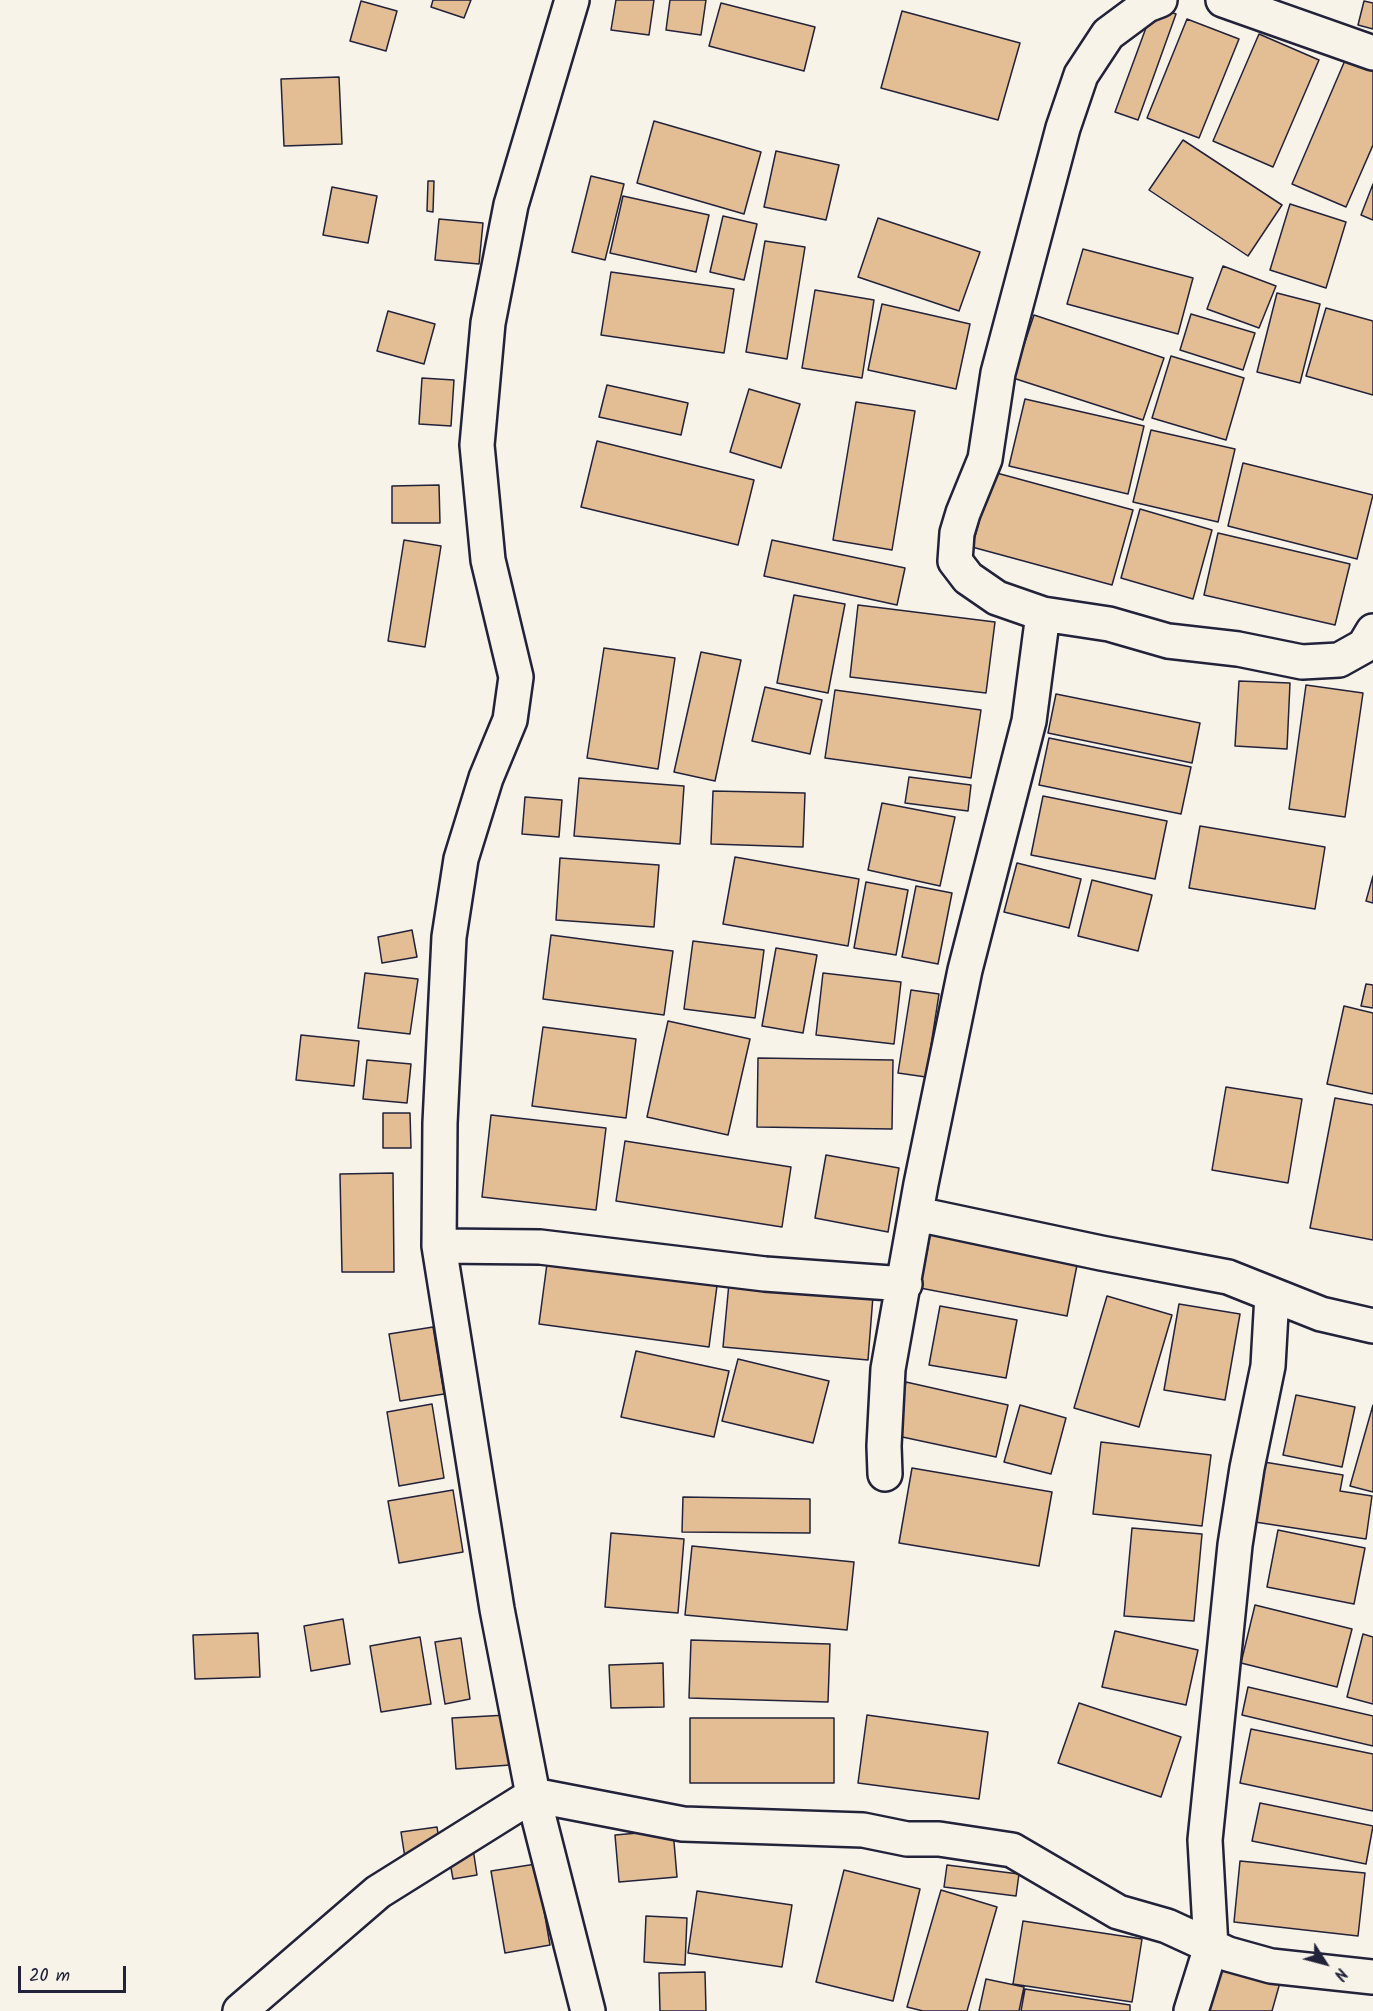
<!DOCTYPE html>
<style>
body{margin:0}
#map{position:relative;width:1373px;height:2011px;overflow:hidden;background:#f7f3e8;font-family:Kalam,sans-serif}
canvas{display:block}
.north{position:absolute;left:1295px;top:1933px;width:60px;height:60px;-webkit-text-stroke:4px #f7f3e8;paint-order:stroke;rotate:126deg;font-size:16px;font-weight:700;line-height:24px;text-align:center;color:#22223b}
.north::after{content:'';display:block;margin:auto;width:21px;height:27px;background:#22223b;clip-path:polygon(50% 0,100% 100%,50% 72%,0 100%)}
.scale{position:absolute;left:18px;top:1966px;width:108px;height:27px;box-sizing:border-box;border:3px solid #22223b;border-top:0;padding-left:8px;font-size:18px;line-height:21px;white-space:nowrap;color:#22223b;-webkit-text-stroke:4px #f7f3e8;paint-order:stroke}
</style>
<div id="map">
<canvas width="1373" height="2011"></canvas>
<div class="north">N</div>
<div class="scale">20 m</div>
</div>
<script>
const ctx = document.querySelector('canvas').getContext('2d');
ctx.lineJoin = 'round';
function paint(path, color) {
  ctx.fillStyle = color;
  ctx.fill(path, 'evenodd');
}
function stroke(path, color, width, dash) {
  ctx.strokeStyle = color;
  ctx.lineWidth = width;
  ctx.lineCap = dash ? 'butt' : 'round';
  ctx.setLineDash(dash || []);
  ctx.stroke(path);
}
const building = new Path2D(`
 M 433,0 L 471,0 L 464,18 L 431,7 Z
 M 616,0 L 654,0 L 649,35 L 611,30 Z
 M 670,0 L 706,0 L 701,35 L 666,30 Z
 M 361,1 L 397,11 L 386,51 L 350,41 Z
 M 1364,1 L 1373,3 L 1373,29 L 1358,25 Z
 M 721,3 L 815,27 L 804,71 L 709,46 Z
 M 1154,6 L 1176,14 L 1138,120 L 1115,112 Z
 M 902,11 L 1020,43 L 998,120 L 881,88 Z
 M 1187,19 L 1239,39 L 1199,138 L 1147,118 Z
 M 1259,34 L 1319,60 L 1273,167 L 1213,141 Z
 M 1346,58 L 1373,69 L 1373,145 L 1346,207 L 1292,184 Z
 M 339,77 L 342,144 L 284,146 L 281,79 Z
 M 654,121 L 761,152 L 744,214 L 637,183 Z
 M 1183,140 L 1282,205 L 1248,256 L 1149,190 Z
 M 776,151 L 839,165 L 826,220 L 764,207 Z
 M 591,176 L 624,184 L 605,260 L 572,252 Z
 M 428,181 L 434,181 L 433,212 L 427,211 Z
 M 1373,184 L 1373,220 L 1361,215 Z
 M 332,187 L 377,196 L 368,243 L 323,235 Z
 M 623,196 L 709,215 L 696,272 L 610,253 Z
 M 1290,204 L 1346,222 L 1326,288 L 1270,270 Z
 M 723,216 L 757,224 L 744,280 L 710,272 Z
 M 878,218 L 980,252 L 959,311 L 858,277 Z
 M 439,219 L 483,223 L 479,264 L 435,260 Z
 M 765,241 L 805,247 L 787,359 L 746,352 Z
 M 1083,249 L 1193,278 L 1178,334 L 1067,304 Z
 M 1223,266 L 1276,286 L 1259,328 L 1207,309 Z
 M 611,272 L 734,289 L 724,353 L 601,335 Z
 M 815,290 L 874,300 L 862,378 L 802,368 Z
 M 1277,293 L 1320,304 L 1300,383 L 1257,372 Z
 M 882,304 L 970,324 L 956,389 L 868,370 Z
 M 1326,308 L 1373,321 L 1373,395 L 1306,376 Z
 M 388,311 L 435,324 L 424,364 L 377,351 Z
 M 1191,314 L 1255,333 L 1243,370 L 1180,350 Z
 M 1034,315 L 1164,358 L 1143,420 L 1013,378 Z
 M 1171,356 L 1244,378 L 1226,440 L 1152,418 Z
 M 422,378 L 454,380 L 451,426 L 419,424 Z
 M 607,385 L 688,403 L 681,435 L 599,417 Z
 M 749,389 L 800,404 L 781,468 L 730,452 Z
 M 1025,399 L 1144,426 L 1128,494 L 1009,466 Z
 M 856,402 L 915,411 L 892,550 L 833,540 Z
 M 1151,430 L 1235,449 L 1218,522 L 1133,502 Z
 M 597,441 L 754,480 L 738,545 L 581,507 Z
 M 1243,463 L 1373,495 L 1357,559 L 1228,526 Z
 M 993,472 L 1133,510 L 1112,585 L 972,547 Z
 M 439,485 L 440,523 L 392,523 L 392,486 Z
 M 1140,509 L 1212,530 L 1193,599 L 1121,578 Z
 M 1218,533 L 1350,564 L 1335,625 L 1204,595 Z
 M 404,540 L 441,546 L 425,647 L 388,641 Z
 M 772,540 L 905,568 L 897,605 L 764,576 Z
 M 794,595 L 845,604 L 828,693 L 777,683 Z
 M 858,605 L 995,622 L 986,693 L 850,677 Z
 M 604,648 L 675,658 L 658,769 L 587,758 Z
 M 701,652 L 741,660 L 715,781 L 674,772 Z
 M 1239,681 L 1290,683 L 1287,749 L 1235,746 Z
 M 1306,685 L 1363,693 L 1345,817 L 1289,809 Z
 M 765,687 L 822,700 L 810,754 L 752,741 Z
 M 835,690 L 981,710 L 971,778 L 825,758 Z
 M 1056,694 L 1200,723 L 1192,763 L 1048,733 Z
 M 1049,738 L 1191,767 L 1181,814 L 1039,785 Z
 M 909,777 L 971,785 L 968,811 L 905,803 Z
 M 579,778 L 684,786 L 680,844 L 574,836 Z
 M 713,791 L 805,793 L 803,847 L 711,844 Z
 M 1043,796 L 1167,821 L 1155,879 L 1031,855 Z
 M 525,797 L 562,800 L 559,837 L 522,834 Z
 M 882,803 L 955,817 L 940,886 L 868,870 Z
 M 1200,826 L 1325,847 L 1315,909 L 1189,888 Z
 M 735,857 L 859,879 L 848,946 L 723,924 Z
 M 560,858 L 659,865 L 654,927 L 556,920 Z
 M 1017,863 L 1081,879 L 1069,928 L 1004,912 Z
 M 1373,876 L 1373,903 L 1366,901 Z
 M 1092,880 L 1152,895 L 1138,951 L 1078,936 Z
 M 866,882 L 908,890 L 896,955 L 854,948 Z
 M 916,886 L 952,893 L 938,964 L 902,957 Z
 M 412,930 L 417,957 L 382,963 L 378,937 Z
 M 551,935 L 673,951 L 664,1015 L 543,999 Z
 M 693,941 L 764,950 L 755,1018 L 684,1009 Z
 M 776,948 L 817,955 L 803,1033 L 762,1026 Z
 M 365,973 L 418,979 L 410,1034 L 358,1028 Z
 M 823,973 L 901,982 L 894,1044 L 816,1035 Z
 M 1366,984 L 1373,985 L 1373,1008 L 1361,1006 Z
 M 911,990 L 939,994 L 926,1077 L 898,1073 Z
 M 1344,1006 L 1373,1013 L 1373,1094 L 1327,1084 Z
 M 668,1021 L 750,1039 L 728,1135 L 647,1117 Z
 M 543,1027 L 636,1039 L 626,1118 L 532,1106 Z
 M 301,1035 L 359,1041 L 354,1086 L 296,1080 Z
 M 758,1058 L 893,1060 L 892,1129 L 757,1127 Z
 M 367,1060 L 411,1064 L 407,1103 L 363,1099 Z
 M 1226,1087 L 1302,1099 L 1288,1183 L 1212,1170 Z
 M 1335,1098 L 1373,1105 L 1373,1240 L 1310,1228 Z
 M 383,1113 L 410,1113 L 411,1148 L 383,1148 Z
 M 491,1115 L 606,1128 L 596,1210 L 482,1197 Z
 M 625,1141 L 791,1167 L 782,1227 L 616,1201 Z
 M 826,1155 L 899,1168 L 888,1232 L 815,1218 Z
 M 393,1173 L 394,1272 L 342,1272 L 340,1174 Z
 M 931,1231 L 1078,1260 L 1067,1316 L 920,1288 Z
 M 548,1256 L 718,1278 L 709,1347 L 539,1324 Z
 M 729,1283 L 873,1296 L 868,1360 L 723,1347 Z
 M 1107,1296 L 1172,1315 L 1139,1427 L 1074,1408 Z
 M 1179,1304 L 1240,1314 L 1225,1400 L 1164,1390 Z
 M 940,1306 L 1017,1320 L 1006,1378 L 929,1365 Z
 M 433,1327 L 444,1394 L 400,1401 L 389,1334 Z
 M 636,1351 L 729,1371 L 714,1437 L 621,1417 Z
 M 738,1359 L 829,1381 L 813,1443 L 722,1421 Z
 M 906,1382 L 1008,1405 L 996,1457 L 893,1435 Z
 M 1296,1395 L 1355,1407 L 1342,1467 L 1283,1455 Z
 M 432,1404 L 444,1478 L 399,1486 L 387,1412 Z
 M 1020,1405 L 1066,1418 L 1051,1474 L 1004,1462 Z
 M 1373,1405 L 1373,1492 L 1350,1486 Z
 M 1101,1442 L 1211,1455 L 1202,1526 L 1093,1514 Z
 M 1264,1462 L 1343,1475 L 1340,1491 L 1372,1496 L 1366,1539 L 1255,1522 Z
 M 912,1468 L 1052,1492 L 1039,1566 L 899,1543 Z
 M 453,1490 L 463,1552 L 399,1563 L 388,1501 Z
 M 683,1497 L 810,1499 L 810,1533 L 682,1532 Z
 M 1132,1528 L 1202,1534 L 1194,1621 L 1124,1616 Z
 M 1278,1530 L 1365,1548 L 1354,1604 L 1267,1587 Z
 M 611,1533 L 684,1539 L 678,1613 L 605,1607 Z
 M 692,1546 L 854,1562 L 847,1630 L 685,1615 Z
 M 1255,1605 L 1352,1629 L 1337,1687 L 1241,1663 Z
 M 343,1619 L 350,1664 L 311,1671 L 304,1626 Z
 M 1115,1631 L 1198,1650 L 1186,1705 L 1102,1687 Z
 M 258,1633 L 260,1677 L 195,1679 L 193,1635 Z
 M 1363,1634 L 1373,1637 L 1373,1704 L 1347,1697 Z
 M 420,1637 L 431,1704 L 381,1712 L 370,1646 Z
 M 461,1638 L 470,1699 L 445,1704 L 435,1642 Z
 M 691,1640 L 830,1644 L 828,1702 L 689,1698 Z
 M 663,1663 L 664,1707 L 611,1708 L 609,1665 Z
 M 1248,1687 L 1373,1716 L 1373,1746 L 1242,1715 Z
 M 1079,1703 L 1181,1737 L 1161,1797 L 1058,1763 Z
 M 507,1715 L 510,1765 L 456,1769 L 452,1718 Z
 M 867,1715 L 988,1732 L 979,1799 L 858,1783 Z
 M 690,1718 L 834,1718 L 834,1783 L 690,1783 Z
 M 1251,1729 L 1373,1754 L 1373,1811 L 1240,1783 Z
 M 1260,1803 L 1373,1826 L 1366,1864 L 1252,1841 Z
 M 437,1827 L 441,1852 L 405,1858 L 401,1832 Z
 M 673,1830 L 677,1877 L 619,1882 L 615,1835 Z
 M 472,1842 L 477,1875 L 453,1879 L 447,1846 Z
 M 1240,1861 L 1365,1873 L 1358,1936 L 1234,1922 Z
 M 536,1864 L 550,1945 L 505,1953 L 491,1871 Z
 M 947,1865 L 1019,1874 L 1016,1896 L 944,1887 Z
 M 844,1870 L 920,1889 L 893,2001 L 816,1982 Z
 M 941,1890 L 997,1907 L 967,2011 L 923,2011 L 907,2007 Z
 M 697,1891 L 792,1905 L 782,1967 L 688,1953 Z
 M 646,1916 L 687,1918 L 685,1965 L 644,1962 Z
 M 1023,1921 L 1142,1939 L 1132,2002 L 1013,1984 Z
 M 1218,1962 L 1281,1979 L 1272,2011 L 1204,2011 Z
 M 705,1972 L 706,2011 L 660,2011 L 659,1973 Z
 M 986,1979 L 1024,1987 L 1019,2011 L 979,2011 Z
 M 1025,1989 L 1130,2005 L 1130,2011 L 1021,2011 Z`);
const street = new Path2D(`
 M 572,0 L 511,205 L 488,323 L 477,445 L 488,560 L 516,677 L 510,720 L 486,778 L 461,859 L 449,937 L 440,1123 L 439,1246 L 497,1609 L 533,1795 L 588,2011
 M 1160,0 L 1147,5 L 1108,34 L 1081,75 L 1063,128 L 998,373 L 985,459 L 963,513 L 957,533 L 955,561 L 968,578 L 997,598 L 1043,614 L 1109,624 L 1168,641 L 1238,649 L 1302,662 L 1339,660 L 1364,646 L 1373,631
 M 1223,0 L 1373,53
 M 917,1214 L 1101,1253 L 1228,1277 L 1321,1314 L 1373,1326
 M 439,1246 L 540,1247 L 765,1274 L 905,1284
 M 885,1474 L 884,1446 L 888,1369 L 921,1184 L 965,970 L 1029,721 L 1043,614
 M 240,2011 L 378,1892 L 533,1795 L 683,1824 L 863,1830 L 907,1839 L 939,1839 L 1012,1850 L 1118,1912 L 1167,1926 L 1228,1954 L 1271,1966 L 1373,1977
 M 1191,2011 L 1211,1947 L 1205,1840 L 1235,1545 L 1247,1468 L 1268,1366 L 1272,1295`);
paint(building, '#e3bd94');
stroke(building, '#22223b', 1.5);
stroke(street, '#22223b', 38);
stroke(street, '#f7f3e8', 33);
</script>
